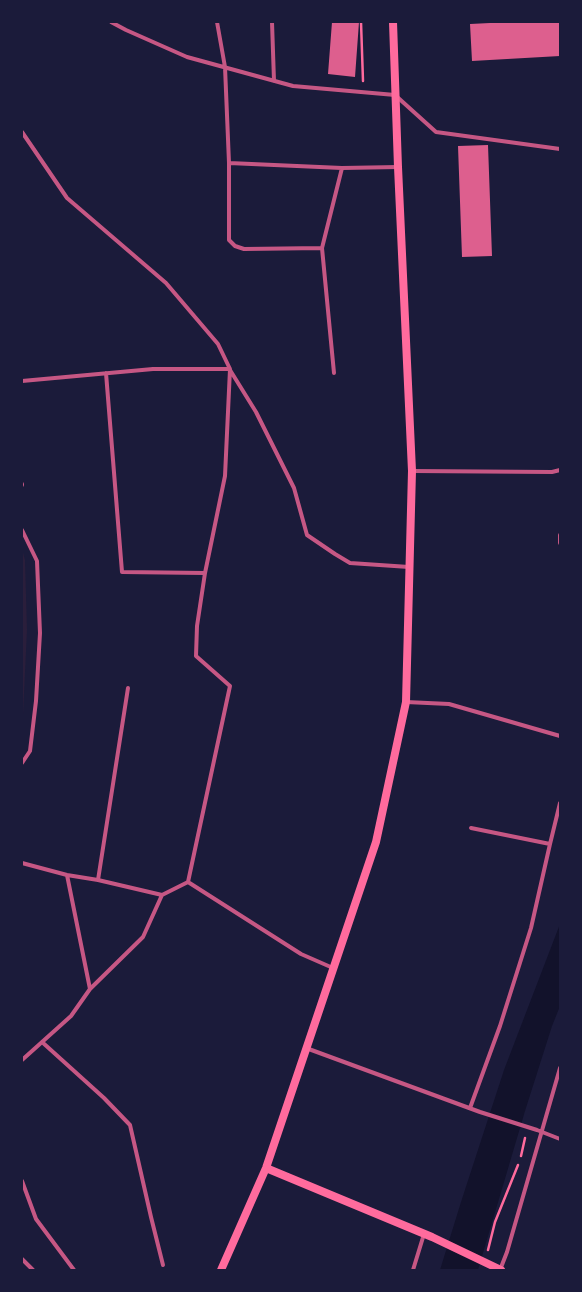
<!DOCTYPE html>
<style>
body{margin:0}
#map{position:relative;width:582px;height:1292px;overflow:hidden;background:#1b1b3a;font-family:Rubik,sans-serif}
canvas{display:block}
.frame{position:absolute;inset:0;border:23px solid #1b1b3a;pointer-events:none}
</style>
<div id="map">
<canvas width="582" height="1292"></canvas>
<div class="frame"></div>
</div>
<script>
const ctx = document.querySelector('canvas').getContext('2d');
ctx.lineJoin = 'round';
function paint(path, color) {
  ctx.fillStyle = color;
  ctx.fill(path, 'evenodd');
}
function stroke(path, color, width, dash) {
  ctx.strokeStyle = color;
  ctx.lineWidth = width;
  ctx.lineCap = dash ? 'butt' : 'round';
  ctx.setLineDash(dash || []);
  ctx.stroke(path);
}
const green = new Path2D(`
 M 22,549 L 25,560 L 27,630 L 22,737 Z`);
const water = new Path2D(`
 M 560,924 L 560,1006 L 552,1026 L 525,1111 L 478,1270 L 440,1270 L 461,1202 L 504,1070 Z`);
const building = new Path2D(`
 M 332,22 L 359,22 L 355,77 L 328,74 Z
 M 510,22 L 560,22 L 560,56 L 472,61 L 470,24 Z
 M 488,145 L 492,256 L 462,257 L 458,146 Z`);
const path = new Path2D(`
 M 361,22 L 363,81
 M 521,1156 L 525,1138
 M 488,1250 L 495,1222 L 518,1165`);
const minor = new Path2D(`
 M 111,22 L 126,30 L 187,57 L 293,86 L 395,95 L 436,132 L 560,149
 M 217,22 L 225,67 L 229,163 L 229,240 L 235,246 L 244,249 L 322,248 L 342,168
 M 272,22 L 274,81
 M 22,132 L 67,198 L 166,283 L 218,344 L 230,369 L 153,369 L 22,381
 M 229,163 L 342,168 L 398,167
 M 322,248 L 334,373
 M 230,370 L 256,412 L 294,488 L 307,535 L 335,554 L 350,563 L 409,567
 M 106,373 L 122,572 L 205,573
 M 412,471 L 552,472 L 560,470
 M 22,484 L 22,485
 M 22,530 L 37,561 L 40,633 L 36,701 L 30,751 L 22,763
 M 560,535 L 560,543
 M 406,702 L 449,704 L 560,736
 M 471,828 L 550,844 L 560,803
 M 22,863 L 67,875 L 98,880 L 162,895 L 188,882 L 301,954 L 333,968
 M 67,875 L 90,989
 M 98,880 L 128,688
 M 188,882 L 230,686 L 196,656 L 197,626 L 205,573 L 225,476 L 230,369
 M 42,1042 L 104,1098 L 130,1125 L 151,1217 L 163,1265
 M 306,1048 L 480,1112 L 537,1130 L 560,1139
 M 22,1060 L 71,1016 L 90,989 L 143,937 L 162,895
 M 470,1108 L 500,1026 L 531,928 L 550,844
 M 22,1181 L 36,1219 L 74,1270
 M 22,1259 L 33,1270
 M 413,1270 L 424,1234
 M 500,1270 L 507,1252 L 560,1068`);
const secondary = new Path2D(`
 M 266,1168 L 432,1237 L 501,1270
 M 221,1270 L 266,1168 L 376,842 L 406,702 L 412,471 L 398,167 L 393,22`);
paint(green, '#2a1e3b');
paint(water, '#12122b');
paint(building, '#dd5f8e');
stroke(path, '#ff6b9d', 2.5);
stroke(minor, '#c65784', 4);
stroke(secondary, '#ff6b9d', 8);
</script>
